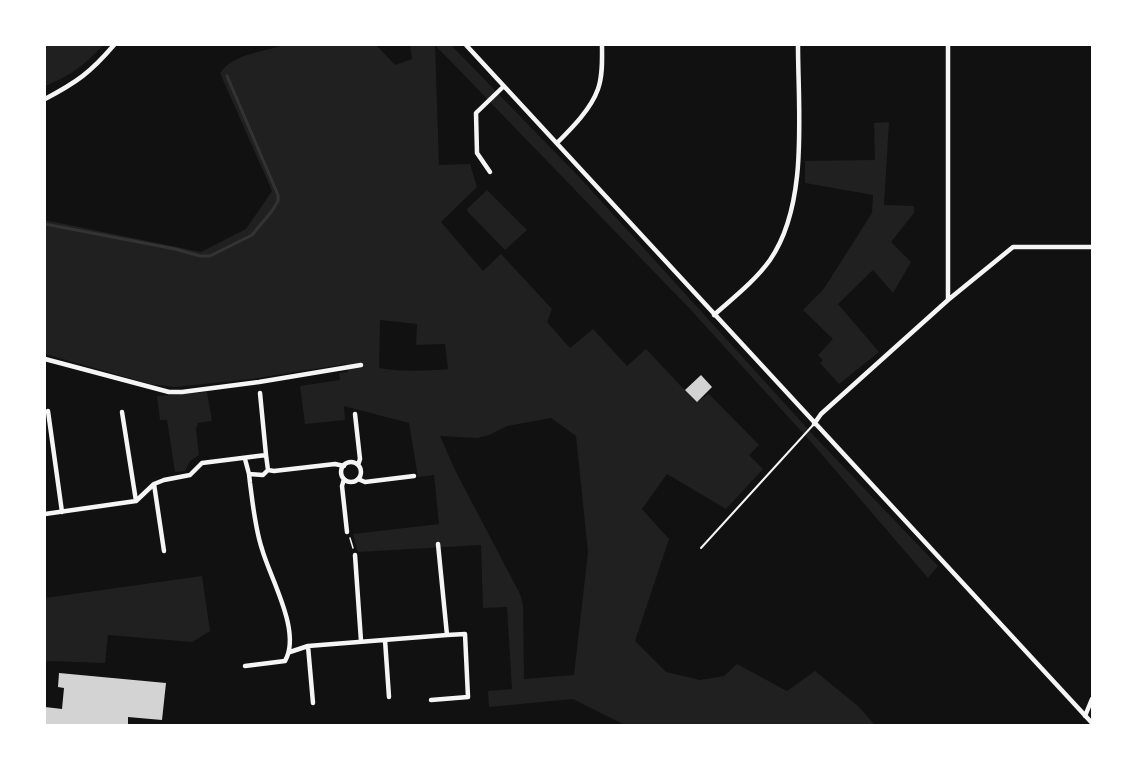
<!DOCTYPE html>
<style>
body{margin:0}
#map{position:relative;width:1137px;height:770px;overflow:hidden;background:#111;font-family:Commissioner,sans-serif}
canvas{display:block}
.frame{position:absolute;inset:0;border:46px solid #fff;pointer-events:none}
</style>
<div id="map">
<canvas width="1137" height="770"></canvas>
<div class="frame"></div>
</div>
<script>
const ctx = document.querySelector('canvas').getContext('2d');
ctx.lineJoin = 'round';
function paint(path, color) {
  ctx.fillStyle = color;
  ctx.fill(path, 'evenodd');
}
function stroke(path, color, width, dash) {
  ctx.strokeStyle = color;
  ctx.lineWidth = width;
  ctx.lineCap = dash ? 'butt' : 'round';
  ctx.setLineDash(dash || []);
  ctx.stroke(path);
}
const green = new Path2D(`
 M 45,45 L 103,45 C 85,65 70,76 45,86 Z
 M 283,45 L 376,45 L 395,65 L 412,59 L 410,45 L 451,45 L 580,178 L 817,439 L 938,566 L 928,578 L 812,443 L 689,308 L 435,45 L 439,165 L 470,164 L 477,187 L 441,222 L 483,271 L 501,254 L 552,309 L 547,322 L 570,348 L 593,329 L 627,366 L 646,349 L 696,402 L 709,394 L 759,445 L 749,455 L 763,469 L 726,509 L 667,474 L 642,509 L 669,539 L 635,641 L 666,672 L 700,680 L 724,676 L 737,664 L 787,691 L 815,671 L 858,706 L 875,725 L 625,725 L 573,699 L 489,707 L 488,691 L 512,689 L 507,607 L 483,608 L 481,545 L 358,552 L 353,534 L 439,524 L 434,475 L 418,477 L 409,423 L 344,406 L 345,420 L 305,424 L 300,386 L 340,380 L 339,373 L 348,372 L 346,364 L 251,379 L 175,387 L 150,384 L 45,354 L 45,220 L 201,252 L 246,229 L 272,191 L 220,73 C 233,54 263,52 283,45 ZM 380,320 L 417,324 L 416,345 L 445,344 L 448,369 C 425,371 402,372 379,368 ZM 551,418 L 576,436 L 588,552 L 574,675 L 524,679 L 523,605 L 520,594 L 456,472 L 440,436 L 477,438 L 489,435 L 507,426 Z
 M 889,122 L 884,205 L 914,206 L 914,213 L 891,242 L 911,262 L 893,293 L 873,270 L 838,304 L 879,352 L 839,384 L 820,363 L 823,360 L 818,355 L 833,339 L 803,310 L 823,290 L 872,213 L 873,195 L 805,183 L 805,161 L 875,160 L 874,123 Z
 M 487,190 L 527,230 L 505,250 L 468,212 L 467,209 Z
 M 207,392 L 212,421 L 198,423 L 196,429 L 199,455 L 190,461 L 185,471 L 175,472 L 167,420 L 160,420 L 157,396 Z
 M 202,576 L 210,631 L 192,642 L 108,635 L 105,663 L 49,661 L 45,662 L 45,598 Z`);
const stream = new Path2D(`
 M 45,224 L 175,249 L 200,256 L 210,256 L 252,235 L 272,211 L 278,201 L 278,195 L 227,76`);
const building = new Path2D(`
 M 701,375 L 712,387 L 697,402 L 685,390 Z
 M 59,673 L 166,683 L 162,720 L 128,717 L 128,725 L 45,725 L 45,707 L 62,709 L 64,688 L 58,687 Z`);
const path = new Path2D(`
 M 350,538 L 353,548`);
const service = new Path2D(`
 M 701,548 L 814,424`);
const minor = new Path2D(`
 M 466,45 L 1092,723
 M 45,99 C 77,82 90,73 114,45
 M 557,143 C 572,128 591,109 598,89 C 603,75 602,59 602,45
 M 490,172 L 477,153 L 476,113 L 504,86
 M 948,300 L 948,45
 M 714,315 C 733,298 755,281 770,260 C 809,204 798,111 798,45
 M 45,359 L 169,392 L 182,392 L 259,382 L 361,365
 M 260,393 L 266,455
 M 48,411 L 62,512
 M 122,412 L 136,501
 M 355,414 L 360,459 L 358,465
 M 814,424 L 821,414 L 948,300 L 1013,247 L 1092,247
 M 245,459 L 249,474
 M341 472a10 10 0 1 1 20 0a10 10 0 1 1-20 0Z
 M 268,470 L 274,471 L 335,464 L 344,466
 M 344,479 L 342,486 L 347,532
 M 358,479 L 365,482 L 414,476
 M 154,484 L 164,551
 M 45,514 L 136,501 L 154,484 L 164,480 L 190,475 L 202,463 L 266,455 L 268,470 L 263,475 L 249,474 L 250,483 C 253,505 255,528 262,549 C 270,578 302,632 285,661 L 245,666
 M 355,555 L 361,641
 M 385,640 L 389,697
 M 308,646 L 313,703
 M 290,652 L 308,646 L 447,635 L 438,544
 M 431,700 L 468,697 L 465,634 L 447,635
 M 1085,716 L 1092,699`);
paint(green, '#202020');
stroke(stream, '#333', 3);
paint(building, '#d3d3d3');
stroke(path, '#f5f5f5', 1.5);
stroke(service, '#f5f5f5', 2);
stroke(minor, '#f5f5f5', 4.5);
</script>
